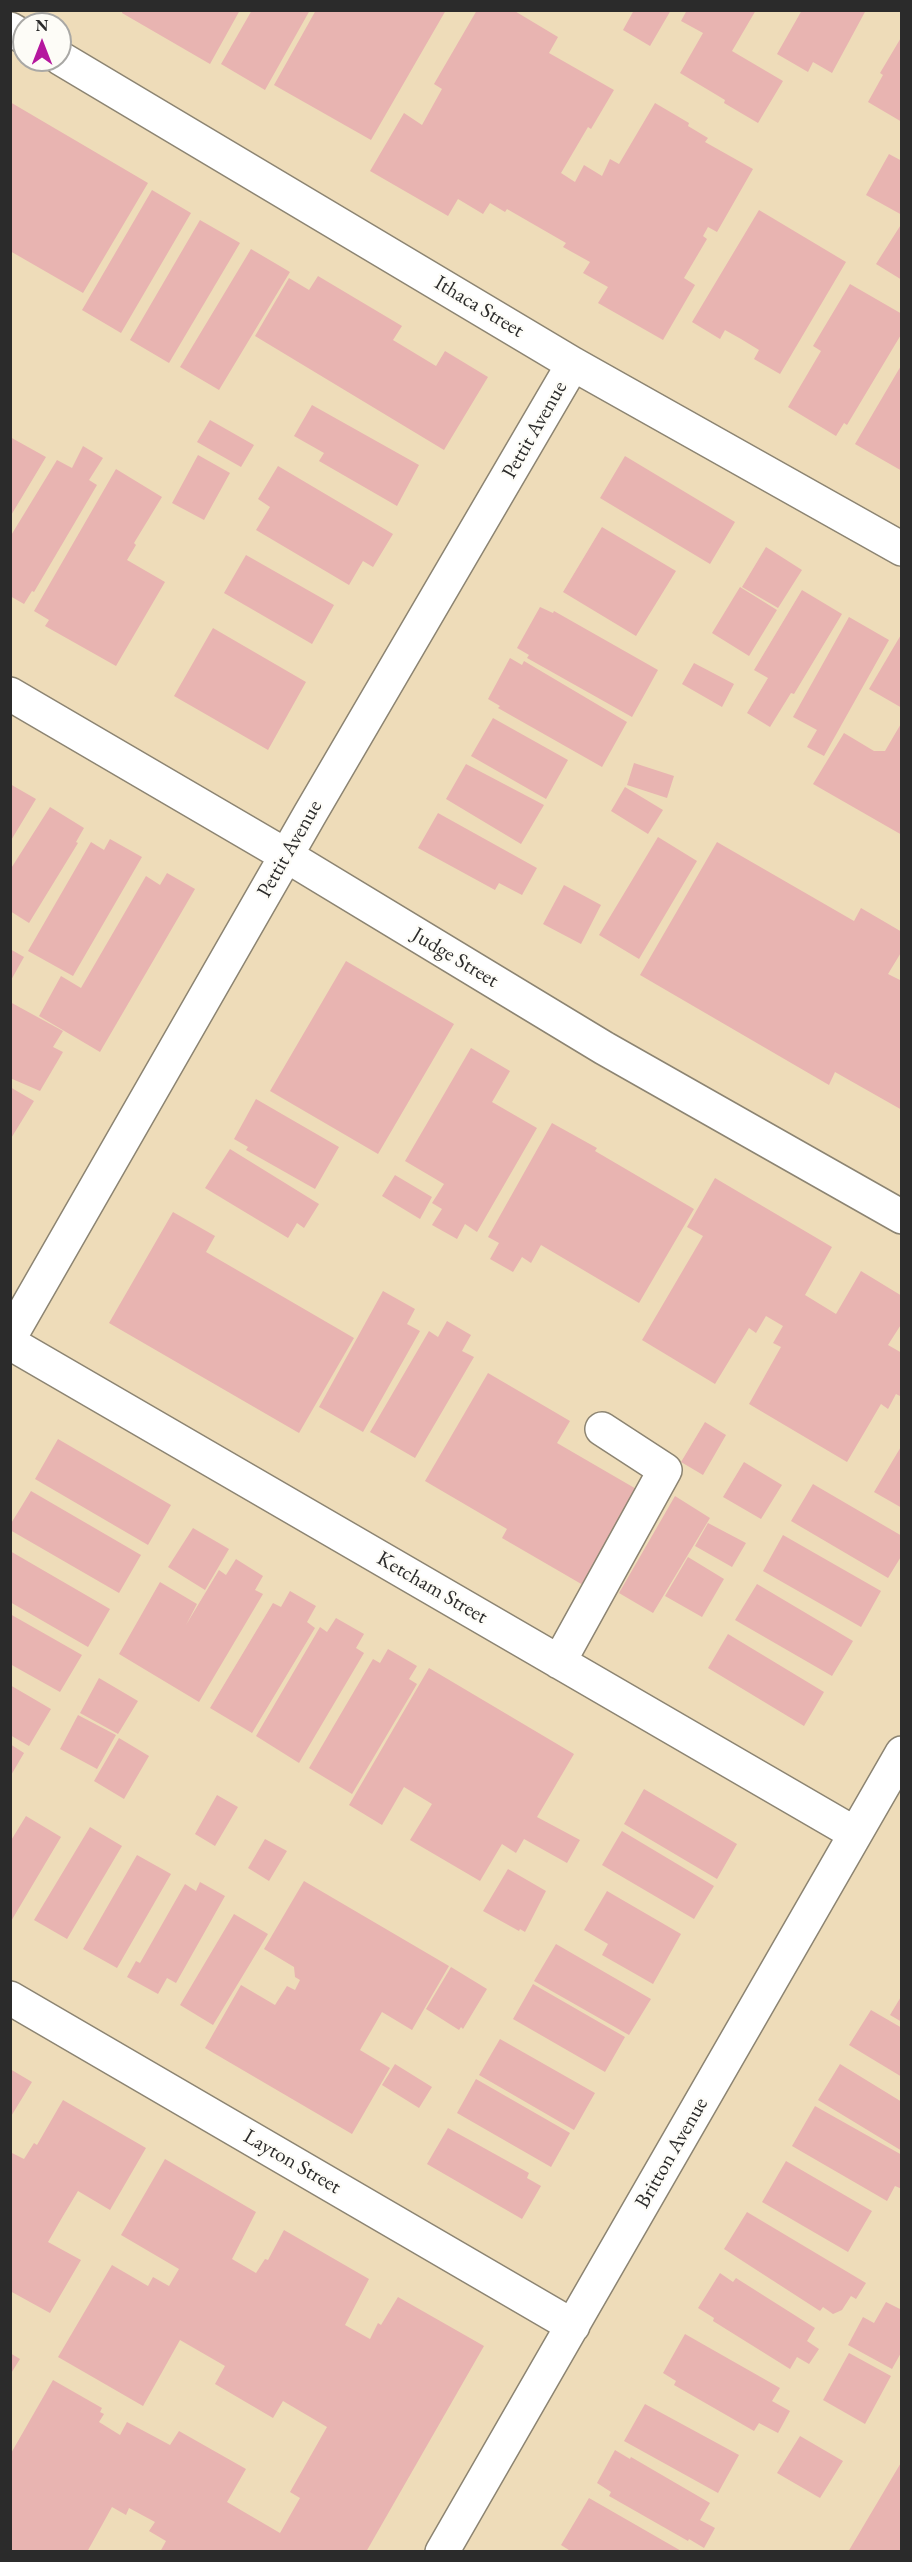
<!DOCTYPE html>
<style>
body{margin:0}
#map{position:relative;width:912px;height:2562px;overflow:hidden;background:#eedcb9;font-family:"EB Garamond",serif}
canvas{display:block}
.frame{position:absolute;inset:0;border:12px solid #2b2b2b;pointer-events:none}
.north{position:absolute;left:12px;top:12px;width:60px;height:60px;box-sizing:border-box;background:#fdfcf7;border:2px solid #a9a8a5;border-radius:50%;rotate:0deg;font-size:16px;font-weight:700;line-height:24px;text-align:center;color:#2b2b2b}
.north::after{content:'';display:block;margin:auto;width:21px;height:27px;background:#b5179e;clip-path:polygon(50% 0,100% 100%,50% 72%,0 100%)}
</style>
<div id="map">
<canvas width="912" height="2562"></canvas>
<div class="frame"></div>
<div class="north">N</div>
</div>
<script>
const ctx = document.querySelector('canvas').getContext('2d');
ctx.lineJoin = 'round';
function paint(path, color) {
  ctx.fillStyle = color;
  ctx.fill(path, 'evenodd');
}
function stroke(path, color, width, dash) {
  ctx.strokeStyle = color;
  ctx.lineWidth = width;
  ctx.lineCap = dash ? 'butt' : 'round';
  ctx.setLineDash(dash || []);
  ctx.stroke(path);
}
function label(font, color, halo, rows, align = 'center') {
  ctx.font = font + ' "EB Garamond",serif';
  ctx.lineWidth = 4.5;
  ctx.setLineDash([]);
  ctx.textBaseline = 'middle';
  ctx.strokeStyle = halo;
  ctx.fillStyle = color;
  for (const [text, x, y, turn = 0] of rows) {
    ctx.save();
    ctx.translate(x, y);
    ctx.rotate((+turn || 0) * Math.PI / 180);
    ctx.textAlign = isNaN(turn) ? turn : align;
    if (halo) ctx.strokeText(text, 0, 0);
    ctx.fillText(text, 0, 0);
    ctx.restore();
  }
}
const building = new Path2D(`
 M 123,10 L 240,10 L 210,64 L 122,13 Z
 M 252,10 L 310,10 L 265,90 L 221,64 Z
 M 316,10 L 446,10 L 371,140 L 274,85 Z
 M 477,10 L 513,10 L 558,37 L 549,53 L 614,90 L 591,129 L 588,127 L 561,173 L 575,182 L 584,165 L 602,176 L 610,159 L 619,164 L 655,103 L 689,123 L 688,126 L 708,138 L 705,142 L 753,169 L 717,232 L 708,227 L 703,236 L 707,239 L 684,278 L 695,285 L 663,340 L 598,303 L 608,287 L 583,273 L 590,262 L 563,247 L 566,243 L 507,209 L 505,212 L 490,203 L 483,214 L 458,199 L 448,216 L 370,171 L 404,113 L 422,125 L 442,89 L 434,84 Z
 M 634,10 L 671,10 L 650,46 L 623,30 Z
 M 687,10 L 756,10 L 732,51 L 783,81 L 758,123 L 724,103 L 725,100 L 680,73 L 703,33 L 681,21 Z
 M 802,10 L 866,10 L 832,73 L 813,62 L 808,72 L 777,54 Z
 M 902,36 L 902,122 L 868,102 L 883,75 L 880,73 Z
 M 10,102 L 148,183 L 83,293 L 10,251 Z
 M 889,154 L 902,161 L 902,215 L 866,195 Z
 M 152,190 L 191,213 L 121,333 L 82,310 Z
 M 759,210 L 846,262 L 780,374 L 754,359 L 759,350 L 741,339 L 725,330 L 720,339 L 692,322 Z
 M 200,220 L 240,243 L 169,363 L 130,340 Z
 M 902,223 L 902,280 L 876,264 Z
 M 251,249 L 290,272 L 219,390 L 180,367 Z
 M 318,276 L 402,326 L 393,340 L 436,366 L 445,351 L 488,377 L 444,450 L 255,336 L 289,278 L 309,290 Z
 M 850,284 L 902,314 L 902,333 L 847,425 L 844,423 L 836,436 L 788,407 L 821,351 L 813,346 Z
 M 902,364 L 902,471 L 855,444 Z
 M 312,405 L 419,465 L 397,506 L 319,461 L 324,453 L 294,436 Z
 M 210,420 L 254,445 L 241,467 L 197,442 Z
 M 10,437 L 46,457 L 10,517 Z
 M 83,446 L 103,458 L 89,480 L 97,485 L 34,592 L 32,591 L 24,604 L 10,596 L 10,537 L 57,460 L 72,468 Z
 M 198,455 L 230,473 L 204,520 L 172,503 Z
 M 625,456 L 735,522 L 710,564 L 600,498 Z
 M 278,466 L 393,534 L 373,567 L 363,561 L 349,585 L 256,530 L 270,507 L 258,499 Z
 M 116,469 L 162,497 L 134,543 L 136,545 L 127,560 L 165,582 L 116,666 L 45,626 L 49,620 L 34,611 Z
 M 602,527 L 676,571 L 636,636 L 563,592 Z
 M 766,547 L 802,570 L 778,608 L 742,587 Z
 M 246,555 L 334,605 L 312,644 L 224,593 Z
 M 740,587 L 777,610 L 749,656 L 712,633 Z
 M 802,590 L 842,614 L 794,694 L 791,693 L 770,727 L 747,713 L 768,678 L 754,670 Z
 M 540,607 L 553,613 L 554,611 L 658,670 L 632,717 L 527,658 L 529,655 L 517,648 Z
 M 849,617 L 889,640 L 824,756 L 807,747 L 817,730 L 793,717 Z
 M 213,628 L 306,682 L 268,750 L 174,696 Z
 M 902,633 L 902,708 L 869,689 Z
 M 510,658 L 522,665 L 524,661 L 627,722 L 602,767 L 498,708 L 500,706 L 488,699 Z
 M 694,663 L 734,684 L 722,707 L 682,684 Z
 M 493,718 L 568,760 L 546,799 L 471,756 Z
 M 902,722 L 902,835 L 813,784 L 844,733 L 874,751 L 885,751 Z
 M 634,763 L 674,776 L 667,798 L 627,785 Z
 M 466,764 L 544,805 L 521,844 L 446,799 Z
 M 10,784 L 36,799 L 10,842 Z
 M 625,787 L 663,810 L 648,834 L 611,811 Z
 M 50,807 L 84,828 L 76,842 L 78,843 L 29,923 L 10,911 L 10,870 Z
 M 438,813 L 537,868 L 522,895 L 499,883 L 495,890 L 418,848 Z
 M 658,837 L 697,861 L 639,959 L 599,935 Z
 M 110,839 L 142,857 L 73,976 L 28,951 L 91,842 L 104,850 Z
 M 717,842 L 854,921 L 861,908 L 902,932 L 902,951 L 888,974 L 902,981 L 902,1110 L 835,1072 L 829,1085 L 640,975 Z
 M 167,873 L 195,889 L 100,1052 L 39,1016 L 61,976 L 81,988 L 146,876 L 160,885 Z
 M 564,885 L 601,905 L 581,944 L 543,924 Z
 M 10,949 L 24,957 L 10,982 Z
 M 346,961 L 454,1024 L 378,1154 L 270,1091 Z
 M 10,1002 L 63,1031 L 53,1047 L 63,1052 L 40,1091 L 10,1078 Z
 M 471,1048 L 510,1071 L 492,1102 L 537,1128 L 477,1232 L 465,1224 L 457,1239 L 432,1225 L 442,1209 L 432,1203 L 444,1184 L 405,1161 Z
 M 10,1087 L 34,1101 L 10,1140 Z
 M 256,1099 L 339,1147 L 315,1189 L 246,1150 L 248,1147 L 234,1139 Z
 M 552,1123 L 597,1148 L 595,1151 L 694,1209 L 639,1303 L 541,1245 L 531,1263 L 522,1257 L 513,1272 L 490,1259 L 499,1243 L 488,1237 Z
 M 230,1149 L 319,1204 L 304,1228 L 297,1223 L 288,1238 L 205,1188 Z
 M 395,1175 L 432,1197 L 420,1219 L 382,1196 Z
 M 715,1178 L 832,1247 L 805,1295 L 836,1314 L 861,1271 L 902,1296 L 902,1323 L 888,1345 L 902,1353 L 902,1397 L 896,1394 L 888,1409 L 881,1404 L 847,1462 L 749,1404 L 781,1347 L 773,1343 L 783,1326 L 766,1316 L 756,1333 L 749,1328 L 715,1384 L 642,1340 L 703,1236 L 687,1227 Z
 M 173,1212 L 215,1236 L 206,1252 L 354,1338 L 299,1433 L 109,1323 Z
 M 383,1291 L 415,1309 L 407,1324 L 420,1331 L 363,1432 L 319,1407 Z
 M 447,1321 L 471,1335 L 462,1351 L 474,1357 L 415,1458 L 370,1432 L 429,1331 L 438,1337 Z
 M 488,1373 L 570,1421 L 557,1443 L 638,1490 L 583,1585 L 502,1538 L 507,1529 L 425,1481 Z
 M 705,1422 L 726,1435 L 703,1475 L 681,1462 Z
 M 58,1439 L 171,1505 L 148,1545 L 35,1479 Z
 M 902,1445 L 902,1508 L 874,1492 Z
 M 744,1462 L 782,1485 L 761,1519 L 723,1497 Z
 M 813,1484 L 902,1536 L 902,1555 L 888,1578 L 791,1521 Z
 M 31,1491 L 141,1555 L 119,1593 L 10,1530 L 10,1525 Z
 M 675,1496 L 710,1518 L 653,1613 L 619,1593 Z
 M 708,1523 L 746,1543 L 732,1567 L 695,1546 Z
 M 193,1528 L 229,1549 L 205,1590 L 168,1567 Z
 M 783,1535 L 881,1591 L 861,1627 L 763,1571 Z
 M 10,1551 L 110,1609 L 88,1647 L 10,1602 Z
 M 688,1557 L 724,1579 L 702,1617 L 665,1596 Z
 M 236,1559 L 263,1576 L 255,1590 L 263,1594 L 199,1702 L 119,1654 L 160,1582 L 197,1604 L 186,1625 L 219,1570 L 226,1575 Z
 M 757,1584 L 853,1641 L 832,1676 L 735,1620 Z
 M 290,1591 L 316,1606 L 307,1622 L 315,1628 L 252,1733 L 210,1708 L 273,1603 L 281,1607 Z
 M 10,1614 L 82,1655 L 60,1692 L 10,1664 Z
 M 336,1618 L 364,1634 L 356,1648 L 364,1653 L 299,1763 L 256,1736 L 320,1627 L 327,1632 Z
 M 728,1634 L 824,1692 L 804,1726 L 708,1668 Z
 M 388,1649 L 417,1666 L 409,1679 L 417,1684 L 352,1794 L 309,1768 L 373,1659 L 380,1663 Z
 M 429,1668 L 574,1754 L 537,1817 L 580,1840 L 567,1863 L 524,1839 L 516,1853 L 502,1844 L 480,1881 L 410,1840 L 432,1804 L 404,1787 L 382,1825 L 349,1805 Z
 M 99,1678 L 138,1701 L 118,1734 L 80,1713 Z
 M 10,1685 L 51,1709 L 29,1746 L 10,1735 Z
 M 78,1715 L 116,1735 L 97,1769 L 60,1749 Z
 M 119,1738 L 149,1756 L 124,1799 L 94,1781 Z
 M 10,1744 L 24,1753 L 10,1777 Z
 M 644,1789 L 737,1844 L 717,1879 L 624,1824 Z
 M 217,1795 L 238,1807 L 215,1846 L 195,1834 Z
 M 26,1816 L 61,1837 L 10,1923 L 10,1842 Z
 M 90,1827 L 122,1846 L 67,1939 L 34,1920 Z
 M 622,1831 L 714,1886 L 694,1919 L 602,1865 Z
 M 265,1839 L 287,1851 L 269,1881 L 248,1868 Z
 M 137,1855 L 171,1874 L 117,1968 L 83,1949 Z
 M 508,1869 L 546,1891 L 525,1932 L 520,1929 L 519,1931 L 483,1911 Z
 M 304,1881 L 449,1966 L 412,2030 L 382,2012 L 360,2050 L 390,2068 L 352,2134 L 205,2048 L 241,1985 L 275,2005 L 287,1986 L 295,1990 L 300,1980 L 295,1977 L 294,1967 L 264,1949 Z
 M 200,1882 L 225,1896 L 176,1983 L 167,1978 L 158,1994 L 127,1977 L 136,1961 L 140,1963 L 185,1884 L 196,1891 Z
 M 607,1891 L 681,1934 L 653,1984 L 602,1955 L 608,1944 L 584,1930 Z
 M 234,1914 L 268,1934 L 213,2025 L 180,2005 Z
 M 556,1944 L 651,1999 L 629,2035 L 534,1981 Z
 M 451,1967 L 487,1989 L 463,2029 L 461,2027 L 459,2030 L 426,2009 Z
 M 533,1984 L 625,2037 L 605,2072 L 513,2019 Z
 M 902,1995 L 902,2022 L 890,2015 Z
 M 871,2010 L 902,2028 L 902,2077 L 849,2045 Z
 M 500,2039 L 595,2093 L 574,2130 L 479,2075 Z
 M 395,2064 L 432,2087 L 419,2108 L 382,2085 Z
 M 840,2064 L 902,2102 L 902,2151 L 818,2100 Z
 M 10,2069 L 32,2082 L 10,2118 Z
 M 476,2079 L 570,2133 L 551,2167 L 457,2113 Z
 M 63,2100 L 146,2148 L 110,2210 L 78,2191 L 63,2216 L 48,2242 L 81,2260 L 50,2313 L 10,2291 L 10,2152 L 24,2159 L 34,2143 L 37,2145 Z
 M 815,2106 L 902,2155 L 902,2189 L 895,2186 L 887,2201 L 792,2146 Z
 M 448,2128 L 529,2173 L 527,2178 L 541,2186 L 522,2219 L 427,2164 Z
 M 165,2159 L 256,2212 L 232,2259 L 256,2273 L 265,2259 L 268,2260 L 284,2230 L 369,2279 L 345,2325 L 370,2339 L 378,2323 L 381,2325 L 398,2297 L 484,2346 L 366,2552 L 160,2552 L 166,2541 L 149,2531 L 155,2522 L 129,2508 L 126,2515 L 112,2507 L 87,2552 L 10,2552 L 10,2455 L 53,2380 L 102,2408 L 100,2412 L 104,2414 L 99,2422 L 120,2435 L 127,2422 L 170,2445 L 179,2431 L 246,2469 L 227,2502 L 280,2533 L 300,2498 L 290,2492 L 327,2427 L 283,2401 L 273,2418 L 215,2384 L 225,2366 L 180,2340 L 143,2406 L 58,2357 L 112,2265 L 148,2286 L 153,2277 L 169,2286 L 179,2269 L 121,2235 Z
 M 786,2161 L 872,2211 L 848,2252 L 762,2202 Z
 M 747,2212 L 866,2283 L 856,2299 L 851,2296 L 842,2310 L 833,2314 L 823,2307 L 820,2311 L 724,2249 Z
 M 720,2273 L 733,2282 L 736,2278 L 815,2328 L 807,2341 L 819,2349 L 809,2364 L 797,2357 L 790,2369 L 713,2321 L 714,2318 L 698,2308 Z
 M 886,2302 L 902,2310 L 902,2351 L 892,2369 L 848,2345 L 863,2317 L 874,2323 Z
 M 685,2334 L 780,2388 L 772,2401 L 790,2411 L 778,2433 L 759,2423 L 754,2431 L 674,2385 L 676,2381 L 663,2373 Z
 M 10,2353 L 20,2359 L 10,2375 Z
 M 849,2353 L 891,2376 L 865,2424 L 823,2400 Z
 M 645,2404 L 739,2455 L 718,2493 L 624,2441 Z
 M 800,2436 L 843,2461 L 820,2498 L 777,2473 Z
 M 615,2450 L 630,2459 L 631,2457 L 710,2503 L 700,2520 L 715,2528 L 704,2548 L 689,2539 L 688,2541 L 609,2496 L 611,2492 L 597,2483 Z
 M 902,2461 L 902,2552 L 848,2552 Z
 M 589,2498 L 683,2552 L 572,2552 L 561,2545 Z`);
const minor = new Path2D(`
 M 10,29 L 24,37
 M 60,58 L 573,364 L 902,549
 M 10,694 L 287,856 L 604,1048 L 902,1217
 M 10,1337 L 310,814 L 573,364
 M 10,1343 L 854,1833
 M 559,1662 L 665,1470 L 602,1429
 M 10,1998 L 573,2326
 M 442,2552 L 902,1753`);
const streetNames = [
 ["Ithaca Street",479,307,31],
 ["Pettit Avenue",535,430,-60],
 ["Pettit Avenue",290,849,-60],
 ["Judge Street",455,958,31],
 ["Ketcham Street",432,1588,30],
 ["Britton Avenue",672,2153,-60],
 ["Layton Street",292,2162,30]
];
paint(building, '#e8b4b1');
stroke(minor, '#8c8472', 36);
stroke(minor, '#fff', 33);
label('21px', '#2b2b2b', '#fdfcf7', streetNames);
</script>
